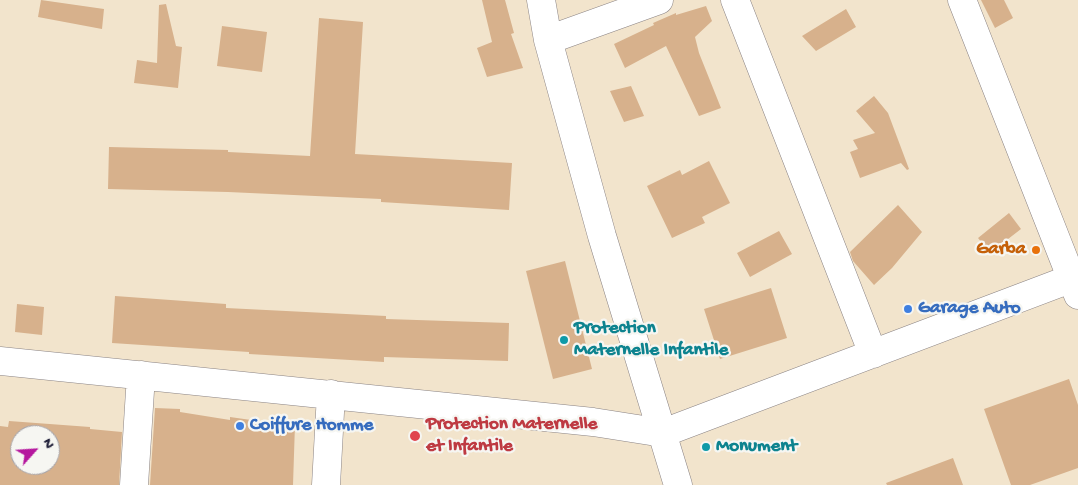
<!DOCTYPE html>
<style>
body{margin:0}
#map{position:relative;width:1078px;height:485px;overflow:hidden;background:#f2e4cc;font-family:"Gochi Hand",sans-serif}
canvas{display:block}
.north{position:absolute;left:10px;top:425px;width:50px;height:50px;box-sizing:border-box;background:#f6f6f2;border:1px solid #a1a1a9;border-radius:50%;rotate:64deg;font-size:14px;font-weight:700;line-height:20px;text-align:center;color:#22223b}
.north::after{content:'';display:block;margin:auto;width:18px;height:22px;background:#b5179e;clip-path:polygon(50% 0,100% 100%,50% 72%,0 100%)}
</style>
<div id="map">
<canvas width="1078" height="485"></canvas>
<div class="north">N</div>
</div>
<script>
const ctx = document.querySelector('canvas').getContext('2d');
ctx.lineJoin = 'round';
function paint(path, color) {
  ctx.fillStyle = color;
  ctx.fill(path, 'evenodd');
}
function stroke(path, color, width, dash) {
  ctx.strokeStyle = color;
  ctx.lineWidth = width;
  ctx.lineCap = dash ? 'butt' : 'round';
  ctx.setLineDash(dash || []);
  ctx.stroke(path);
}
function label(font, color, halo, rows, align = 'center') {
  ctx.font = font + ' "Gochi Hand",sans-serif';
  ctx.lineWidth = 4.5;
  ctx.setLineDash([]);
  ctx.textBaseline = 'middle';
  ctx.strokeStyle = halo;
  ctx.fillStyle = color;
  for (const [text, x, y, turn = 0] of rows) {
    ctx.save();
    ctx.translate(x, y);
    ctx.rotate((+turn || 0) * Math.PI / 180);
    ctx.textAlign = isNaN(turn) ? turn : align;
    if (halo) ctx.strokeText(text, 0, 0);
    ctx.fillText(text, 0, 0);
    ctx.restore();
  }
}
const building = new Path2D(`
 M 41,0 L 104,9 L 102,29 L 38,17 Z
 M 482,0 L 505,0 L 514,33 L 511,34 L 523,68 L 487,77 L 477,48 L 492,42 Z
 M 981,0 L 1004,0 L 1013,18 L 995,28 Z
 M 166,4 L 176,46 L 182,47 L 178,88 L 134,83 L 137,60 L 157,63 L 159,5 Z
 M 706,6 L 712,21 L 695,37 L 699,53 L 721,108 L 699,116 L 666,46 L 625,68 L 614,44 L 654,25 L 653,23 L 676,13 L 676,15 Z
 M 846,9 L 856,27 L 816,51 L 802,36 Z
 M 319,18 L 363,22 L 355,154 L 512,163 L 509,210 L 381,202 L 381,199 L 228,192 L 108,189 L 109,147 L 228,150 L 228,152 L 310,156 Z
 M 222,26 L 267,32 L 262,72 L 217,66 Z
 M 631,86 L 644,116 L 624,122 L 610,91 Z
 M 874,96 L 888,113 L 909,169 L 907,170 L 901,163 L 860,178 L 850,152 L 858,149 L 853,140 L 875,133 L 856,111 Z
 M 709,161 L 730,203 L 702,217 L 705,223 L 672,238 L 647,186 L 680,170 L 682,175 Z
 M 898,205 L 922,232 L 892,268 L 874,285 L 853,261 L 850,252 Z
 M 1009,213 L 1021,229 L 990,253 L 978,238 Z
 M 779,231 L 792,254 L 750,277 L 737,253 Z
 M 565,261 L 592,369 L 553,379 L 526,271 Z
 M 771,288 L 787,338 L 720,359 L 704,309 Z
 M 115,296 L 226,304 L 226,308 L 386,316 L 386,319 L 509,323 L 508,361 L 384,357 L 384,362 L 249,354 L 249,352 L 112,343 Z
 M 17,304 L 44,307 L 42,335 L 15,332 Z
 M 1069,379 L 1078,405 L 1078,468 L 1030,485 L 1011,485 L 984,409 Z
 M 155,408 L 180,409 L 180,412 L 230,420 L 230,417 L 251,420 L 251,423 L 295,424 L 293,485 L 150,485 Z
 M 9,421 L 90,427 L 90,429 L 122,432 L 119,485 L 0,485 L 0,426 L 8,427 ZM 20,435 L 50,435 L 50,465 L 20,465 Z
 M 953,458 L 963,485 L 887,485 L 886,483 Z`);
const minor = new Path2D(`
 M 541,0 L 548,40 L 602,236 L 678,485
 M 735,0 L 873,354
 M 962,0 L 1078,295
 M 548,40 L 659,0
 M 0,361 L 593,422 L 663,433 L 1078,276
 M 134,485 L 141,375
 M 326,485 L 331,394`);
const markers = [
 [1036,250,5,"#e8710a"],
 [908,309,5,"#3f7fe0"],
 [564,340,5,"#0f9aa8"],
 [240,426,5,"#3f7fe0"],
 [415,436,6,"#e0444e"],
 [706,447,5,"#0f9aa8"]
];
const foodNames = [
 ["Garba",1026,250]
];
const shopNames = [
 ["Garage Auto",918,309],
 ["Coiffure Homme",250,426]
];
const cultureNames = [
 ["Protection",574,329],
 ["Maternelle Infantile",574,351],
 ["Monument",716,447]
];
const healthNames = [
 ["Protection Maternelle",426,425],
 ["et Infantile",426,447]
];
paint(building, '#d7b18c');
stroke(minor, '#8a8384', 29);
stroke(minor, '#fff', 28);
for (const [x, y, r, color] of markers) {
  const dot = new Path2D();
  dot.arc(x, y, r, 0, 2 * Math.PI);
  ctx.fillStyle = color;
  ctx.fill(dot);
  stroke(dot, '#f6f6f2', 2);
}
label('bold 19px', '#c56008', '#f6f6f2', foodNames, 'right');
label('bold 19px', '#366cbe', '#f6f6f2', shopNames, 'left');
label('bold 19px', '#0d838f', '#f6f6f2', cultureNames, 'left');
label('bold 19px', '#be3a42', '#f6f6f2', healthNames, 'left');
</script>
